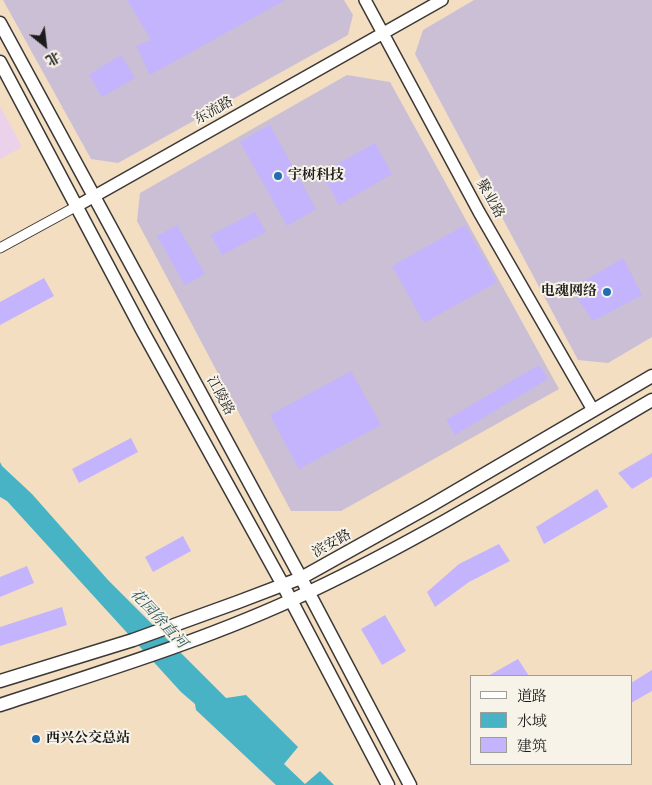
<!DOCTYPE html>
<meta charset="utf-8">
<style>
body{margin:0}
#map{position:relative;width:652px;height:785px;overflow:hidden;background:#f3dec2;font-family:Alegreya,"Noto Serif SC",serif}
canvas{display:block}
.legend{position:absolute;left:470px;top:675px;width:162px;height:90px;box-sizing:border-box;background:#f7f3e8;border:1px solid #9f9d96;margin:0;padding:6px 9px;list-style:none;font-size:15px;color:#1c1c1c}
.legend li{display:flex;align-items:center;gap:10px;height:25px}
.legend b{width:25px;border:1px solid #9f9d96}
.north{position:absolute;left:20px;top:20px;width:50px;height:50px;-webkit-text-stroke:4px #f7f3e8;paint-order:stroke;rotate:151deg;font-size:14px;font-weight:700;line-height:20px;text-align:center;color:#1c1c1c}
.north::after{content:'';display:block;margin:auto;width:18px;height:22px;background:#1c1c1c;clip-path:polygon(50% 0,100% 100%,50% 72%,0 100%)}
</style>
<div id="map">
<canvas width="652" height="785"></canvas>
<ul class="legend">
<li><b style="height:6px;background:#fff"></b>道路</li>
<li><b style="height:14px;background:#47b3c4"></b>水域</li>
<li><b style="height:14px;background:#c3b4fd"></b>建筑</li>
</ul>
<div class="north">北</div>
</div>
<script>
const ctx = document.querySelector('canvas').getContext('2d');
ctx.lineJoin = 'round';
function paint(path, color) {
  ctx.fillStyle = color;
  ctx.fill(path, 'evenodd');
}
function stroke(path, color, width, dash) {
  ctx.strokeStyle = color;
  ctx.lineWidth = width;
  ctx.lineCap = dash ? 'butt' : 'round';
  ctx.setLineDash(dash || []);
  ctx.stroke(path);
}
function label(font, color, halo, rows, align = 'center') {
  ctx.font = font + ' Alegreya,"Noto Serif SC",serif';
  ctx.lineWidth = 4;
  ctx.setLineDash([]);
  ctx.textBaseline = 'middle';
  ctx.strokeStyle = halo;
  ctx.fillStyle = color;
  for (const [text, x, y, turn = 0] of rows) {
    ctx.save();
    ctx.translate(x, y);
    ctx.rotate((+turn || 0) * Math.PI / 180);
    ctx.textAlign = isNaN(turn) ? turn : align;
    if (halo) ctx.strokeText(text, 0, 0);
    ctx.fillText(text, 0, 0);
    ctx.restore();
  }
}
const built = new Path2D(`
 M 0,106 L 22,147 L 0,159 Z`);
const industrial = new Path2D(`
 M 3,0 L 344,0 L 353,15 L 348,35 L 118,163 L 91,159 Z
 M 474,0 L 652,0 L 652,337 L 608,363 L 578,360 L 415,54 L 423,30 Z
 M 347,75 L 390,82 L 559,389 L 341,511 L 291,511 L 137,221 L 140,193 Z`);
const water = new Path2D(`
 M 0,462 L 2,466 L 32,494 L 108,580 L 226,698 L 246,695 L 298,747 L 284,764 L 305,784 L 320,771 L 334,785 L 276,785 L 196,710 L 195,704 L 181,692 L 7,501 L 0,497 Z`);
const building = new Path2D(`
 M 127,0 L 285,0 L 150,75 L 136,46 L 151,40 Z
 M 121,55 L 135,78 L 102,97 L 89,75 Z
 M 270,125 L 316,209 L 287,226 L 240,142 Z
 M 375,143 L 392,174 L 339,205 L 321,173 Z
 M 255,212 L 266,232 L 222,255 L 211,235 Z
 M 177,225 L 205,274 L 185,285 L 157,236 Z
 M 465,225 L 497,282 L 424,323 L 392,266 Z
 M 623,258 L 642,295 L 593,321 L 571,289 Z
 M 44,278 L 54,296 L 0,325 L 0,302 Z
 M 539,365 L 548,379 L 455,435 L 446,420 Z
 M 351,371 L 381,425 L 299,469 L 270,415 Z
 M 131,438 L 138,452 L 79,483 L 72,469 Z
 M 652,453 L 652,477 L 632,489 L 618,473 Z
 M 597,489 L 608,507 L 544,544 L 536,527 Z
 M 183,536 L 191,551 L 153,572 L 145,557 Z
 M 499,544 L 510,561 L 469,582 L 435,607 L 427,592 L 459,564 Z
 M 27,566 L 34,583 L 0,597 L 0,577 Z
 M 62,607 L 67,625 L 0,646 L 0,627 Z
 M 385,615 L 406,651 L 382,665 L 361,629 Z
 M 518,659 L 529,676 L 488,676 Z
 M 652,670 L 652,691 L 631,703 L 631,683 Z`);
const minor = new Path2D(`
 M 0,248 L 77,206`);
const tertiary = new Path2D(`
 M 365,0 L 479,212 L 593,410
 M 77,206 L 442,0`);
const secondary = new Path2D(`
 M 0,23 L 301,578 L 410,785
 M 0,62 L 142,330 L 283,585 L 388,785
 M 0,681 L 133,640 L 238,602 L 301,578 L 430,506 L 652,376
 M 0,705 C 104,671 210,639 309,592 C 427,536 539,466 652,400`);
const markers = [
 [278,176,5,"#1f6fb2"],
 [607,292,5,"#1f6fb2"],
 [36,739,5,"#1f6fb2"]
];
const streetNames = [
 ["东流路",214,111,-29],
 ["聚业路",490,199,61],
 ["江陵路",220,396,62],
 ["滨安路",332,544,-29]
];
const poiNames = [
 ["宇树科技",288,176],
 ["电魂网络",597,292,"right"],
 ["西兴公交总站",46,739]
];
const waterNames = [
 ["花园徐直河",158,619,47]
];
paint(built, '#ecd1ea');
paint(industrial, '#cbbfd5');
paint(water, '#47b3c4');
paint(building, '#c3b4fd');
stroke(minor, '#3c3935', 11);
stroke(tertiary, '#3c3935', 14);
stroke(secondary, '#3c3935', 15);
stroke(minor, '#fff', 9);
stroke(tertiary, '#fff', 11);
stroke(secondary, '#fff', 12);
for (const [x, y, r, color] of markers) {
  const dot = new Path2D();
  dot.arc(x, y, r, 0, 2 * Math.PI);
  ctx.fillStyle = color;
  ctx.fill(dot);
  stroke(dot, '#f7f3e8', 2);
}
label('14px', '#1c1c1c', '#f7f3e8', streetNames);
label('bold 14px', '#1c1c1c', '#f7f3e8', poiNames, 'left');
label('italic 15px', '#2d585f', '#f7f3e8', waterNames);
</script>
